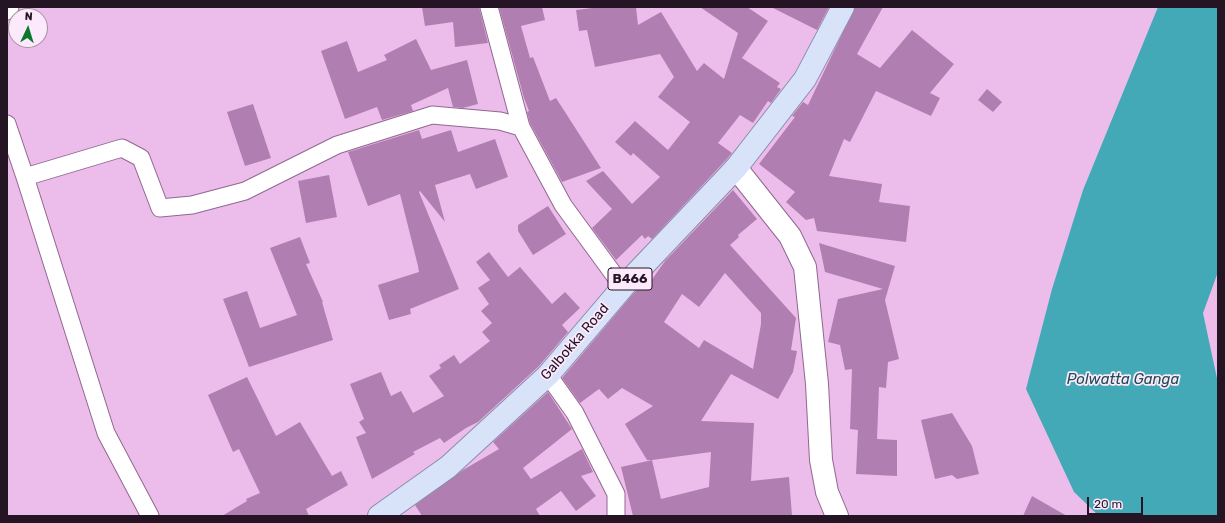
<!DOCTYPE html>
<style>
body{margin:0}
#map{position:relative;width:1225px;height:523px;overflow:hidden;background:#ecbdeb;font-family:Rubik,sans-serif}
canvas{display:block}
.frame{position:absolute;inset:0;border:8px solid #241424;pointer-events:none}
.north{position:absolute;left:8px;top:8px;width:40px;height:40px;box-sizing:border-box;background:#fce9fb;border:1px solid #a694a5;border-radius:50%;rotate:4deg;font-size:11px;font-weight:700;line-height:16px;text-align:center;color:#241424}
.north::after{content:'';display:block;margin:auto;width:14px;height:18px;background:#0c782c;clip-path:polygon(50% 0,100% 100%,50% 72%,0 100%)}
.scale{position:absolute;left:1087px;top:497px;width:56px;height:18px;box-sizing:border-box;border:2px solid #241424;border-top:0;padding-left:5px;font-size:12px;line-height:14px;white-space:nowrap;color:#241424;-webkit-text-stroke:3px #fce9fb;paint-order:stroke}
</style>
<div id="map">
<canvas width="1225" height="523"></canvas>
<div class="frame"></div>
<div class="north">N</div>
<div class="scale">20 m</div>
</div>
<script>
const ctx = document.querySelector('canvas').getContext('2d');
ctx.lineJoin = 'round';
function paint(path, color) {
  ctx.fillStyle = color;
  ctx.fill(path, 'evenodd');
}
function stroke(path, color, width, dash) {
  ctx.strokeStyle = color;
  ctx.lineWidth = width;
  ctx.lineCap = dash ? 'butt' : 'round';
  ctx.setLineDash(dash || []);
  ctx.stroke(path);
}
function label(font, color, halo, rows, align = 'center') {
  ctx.font = font + ' Rubik,sans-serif';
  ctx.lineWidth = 3.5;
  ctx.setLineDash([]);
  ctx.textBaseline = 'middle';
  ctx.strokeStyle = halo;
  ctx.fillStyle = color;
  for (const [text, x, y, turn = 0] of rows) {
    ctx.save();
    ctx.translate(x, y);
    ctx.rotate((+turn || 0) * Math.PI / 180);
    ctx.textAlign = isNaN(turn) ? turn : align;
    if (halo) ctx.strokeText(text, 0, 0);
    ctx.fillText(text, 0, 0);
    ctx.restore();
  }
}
const water = new Path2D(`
 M 1158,7 L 1218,7 L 1218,272 L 1203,313 L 1218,383 L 1218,516 L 1099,516 L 1074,492 L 1026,389 L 1052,289 L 1083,190 Z`);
const building = new Path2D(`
 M 422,7 L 479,7 L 488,43 L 455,47 L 453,22 L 425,26 Z
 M 499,7 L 542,7 L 545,20 L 521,26 L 530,58 L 533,57 L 550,101 L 556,98 L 601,168 L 562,182 L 530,123 L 527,112 L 529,111 L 524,98 Z
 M 601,7 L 636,7 L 638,25 L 661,12 L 697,71 L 704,63 L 724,79 L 738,33 L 700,7 L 747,7 L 768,21 L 742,58 L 780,83 L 777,87 L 781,89 L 771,103 L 768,101 L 753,123 L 740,115 L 718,143 L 732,153 L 726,160 L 652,239 L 648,236 L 645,239 L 642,235 L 616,260 L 592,228 L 612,209 L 586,181 L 603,171 L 632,204 L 660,177 L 633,153 L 631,156 L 615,142 L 635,121 L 668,150 L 690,122 L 658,97 L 674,77 L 660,54 L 595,67 L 587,30 L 579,31 L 576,10 Z
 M 771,7 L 829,7 L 817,30 Z
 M 855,7 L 883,7 L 857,54 L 880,68 L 912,30 L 954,64 L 930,93 L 940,98 L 931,116 L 876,91 L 850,142 L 844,139 L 829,176 L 882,184 L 879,202 L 910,206 L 906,242 L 817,231 L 814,218 L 806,220 L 786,202 L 795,192 L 759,164 L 795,117 L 792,116 L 803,102 L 808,105 Z
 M 416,39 L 431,70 L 467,60 L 478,104 L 463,108 L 453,107 L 448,88 L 411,105 L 413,111 L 382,120 L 377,107 L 345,119 L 321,51 L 347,41 L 358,72 L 387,60 L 384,55 Z
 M 987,89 L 1002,102 L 993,112 L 978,100 Z
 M 253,104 L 271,158 L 245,166 L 227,112 Z
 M 419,130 L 422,139 L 451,130 L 458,152 L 495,139 L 508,177 L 476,189 L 470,174 L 435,185 L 445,222 L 420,191 L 419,192 L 459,289 L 410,309 L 411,314 L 389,320 L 378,285 L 419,272 L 418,266 L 400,194 L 368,206 L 348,152 Z
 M 329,175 L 337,217 L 306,223 L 298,181 Z
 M 733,190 L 757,219 L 738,235 L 739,237 L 730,245 L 796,318 L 791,350 L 797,351 L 793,372 L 778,399 L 731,374 L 701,421 L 754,423 L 751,481 L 789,477 L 792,516 L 633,516 L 621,467 L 652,460 L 647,460 L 625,424 L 653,406 L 622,388 L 608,399 L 599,389 L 580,403 L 562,378 L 632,295 L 642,285 L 646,288 L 665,261 ZM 725,273 L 761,313 L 761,324 L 753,369 L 704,340 L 699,348 L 664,322 L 682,294 L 699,307 ZM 711,452 L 709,487 L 661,499 L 652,460 Z
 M 548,206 L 566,234 L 533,255 L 518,231 L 518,225 Z
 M 300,237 L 310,263 L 306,264 L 323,302 L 322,302 L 333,340 L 249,367 L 223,299 L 247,291 L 260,328 L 297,315 L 270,248 Z
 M 819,243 L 895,266 L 885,300 L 899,359 L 888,362 L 886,388 L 879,387 L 877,439 L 897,440 L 897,476 L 856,474 L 858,430 L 850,429 L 852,369 L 845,370 L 840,345 L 828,342 L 838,299 L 883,289 L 825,272 Z
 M 489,252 L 508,277 L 520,267 L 552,304 L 565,292 L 580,308 L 562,325 L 568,332 L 539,366 L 478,422 L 466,428 L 444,443 L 440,438 L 413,452 L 415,454 L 372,479 L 356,437 L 366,433 L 359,422 L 364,419 L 350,384 L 381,372 L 391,396 L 401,391 L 413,413 L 444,396 L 429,376 L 441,368 L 439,365 L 454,355 L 460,364 L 490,341 L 482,332 L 492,323 L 481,311 L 489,304 L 478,288 L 490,280 L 476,262 Z
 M 247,377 L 276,436 L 300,422 L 332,476 L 341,471 L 348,485 L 306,509 L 309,516 L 222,516 L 247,501 L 246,499 L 260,493 L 239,449 L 233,452 L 208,395 Z
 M 548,392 L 572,429 L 523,468 L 531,479 L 582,449 L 593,472 L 581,476 L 596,496 L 576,511 L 561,491 L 536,509 L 540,516 L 422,516 L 415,505 L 463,470 L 499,449 L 493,442 Z
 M 952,413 L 972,446 L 979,474 L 957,479 L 952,475 L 935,479 L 921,420 Z
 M 1032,496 L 1067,516 L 1023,516 Z`);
const street = new Path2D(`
 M 489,7 L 521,127 L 563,205 L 623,287
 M 7,11 L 10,7
 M 7,124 L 25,177 L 122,148 L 141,158 L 160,208 L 192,205 L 245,191 L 337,145 L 432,115 L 500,121 L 521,127
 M 25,177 L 106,433 L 150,516
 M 548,375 L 575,413 L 616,494 L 616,516`);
const secondary = new Path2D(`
 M 736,168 L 790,236 L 805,267 L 817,384 L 821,460 L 827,492 L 837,516`);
const primary = new Path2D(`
 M 379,516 L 448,467 L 548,375 L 623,287 L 736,168 L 805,79 L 843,7`);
const shields = [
 [630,279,44]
];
const shieldNames = [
 ["B466",630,279]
];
const streetNames = [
 ["Galbokka Road",575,342,-49]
];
const waterNames = [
 ["Polwatta Ganga",1123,380]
];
paint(water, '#43a9b6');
paint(building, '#b17eb1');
stroke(street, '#916791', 19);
stroke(secondary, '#916791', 24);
stroke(primary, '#888dab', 24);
stroke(street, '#fff', 17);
stroke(secondary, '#fff', 22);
stroke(primary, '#d8e2f8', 22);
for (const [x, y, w] of shields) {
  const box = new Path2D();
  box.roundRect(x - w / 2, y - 11, w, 22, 3);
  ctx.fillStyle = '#fce9fb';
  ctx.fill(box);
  stroke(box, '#241424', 1);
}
label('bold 13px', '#241424', null, shieldNames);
label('14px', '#241424', '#fce9fb', streetNames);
label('italic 15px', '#204d53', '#fce9fb', waterNames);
</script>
